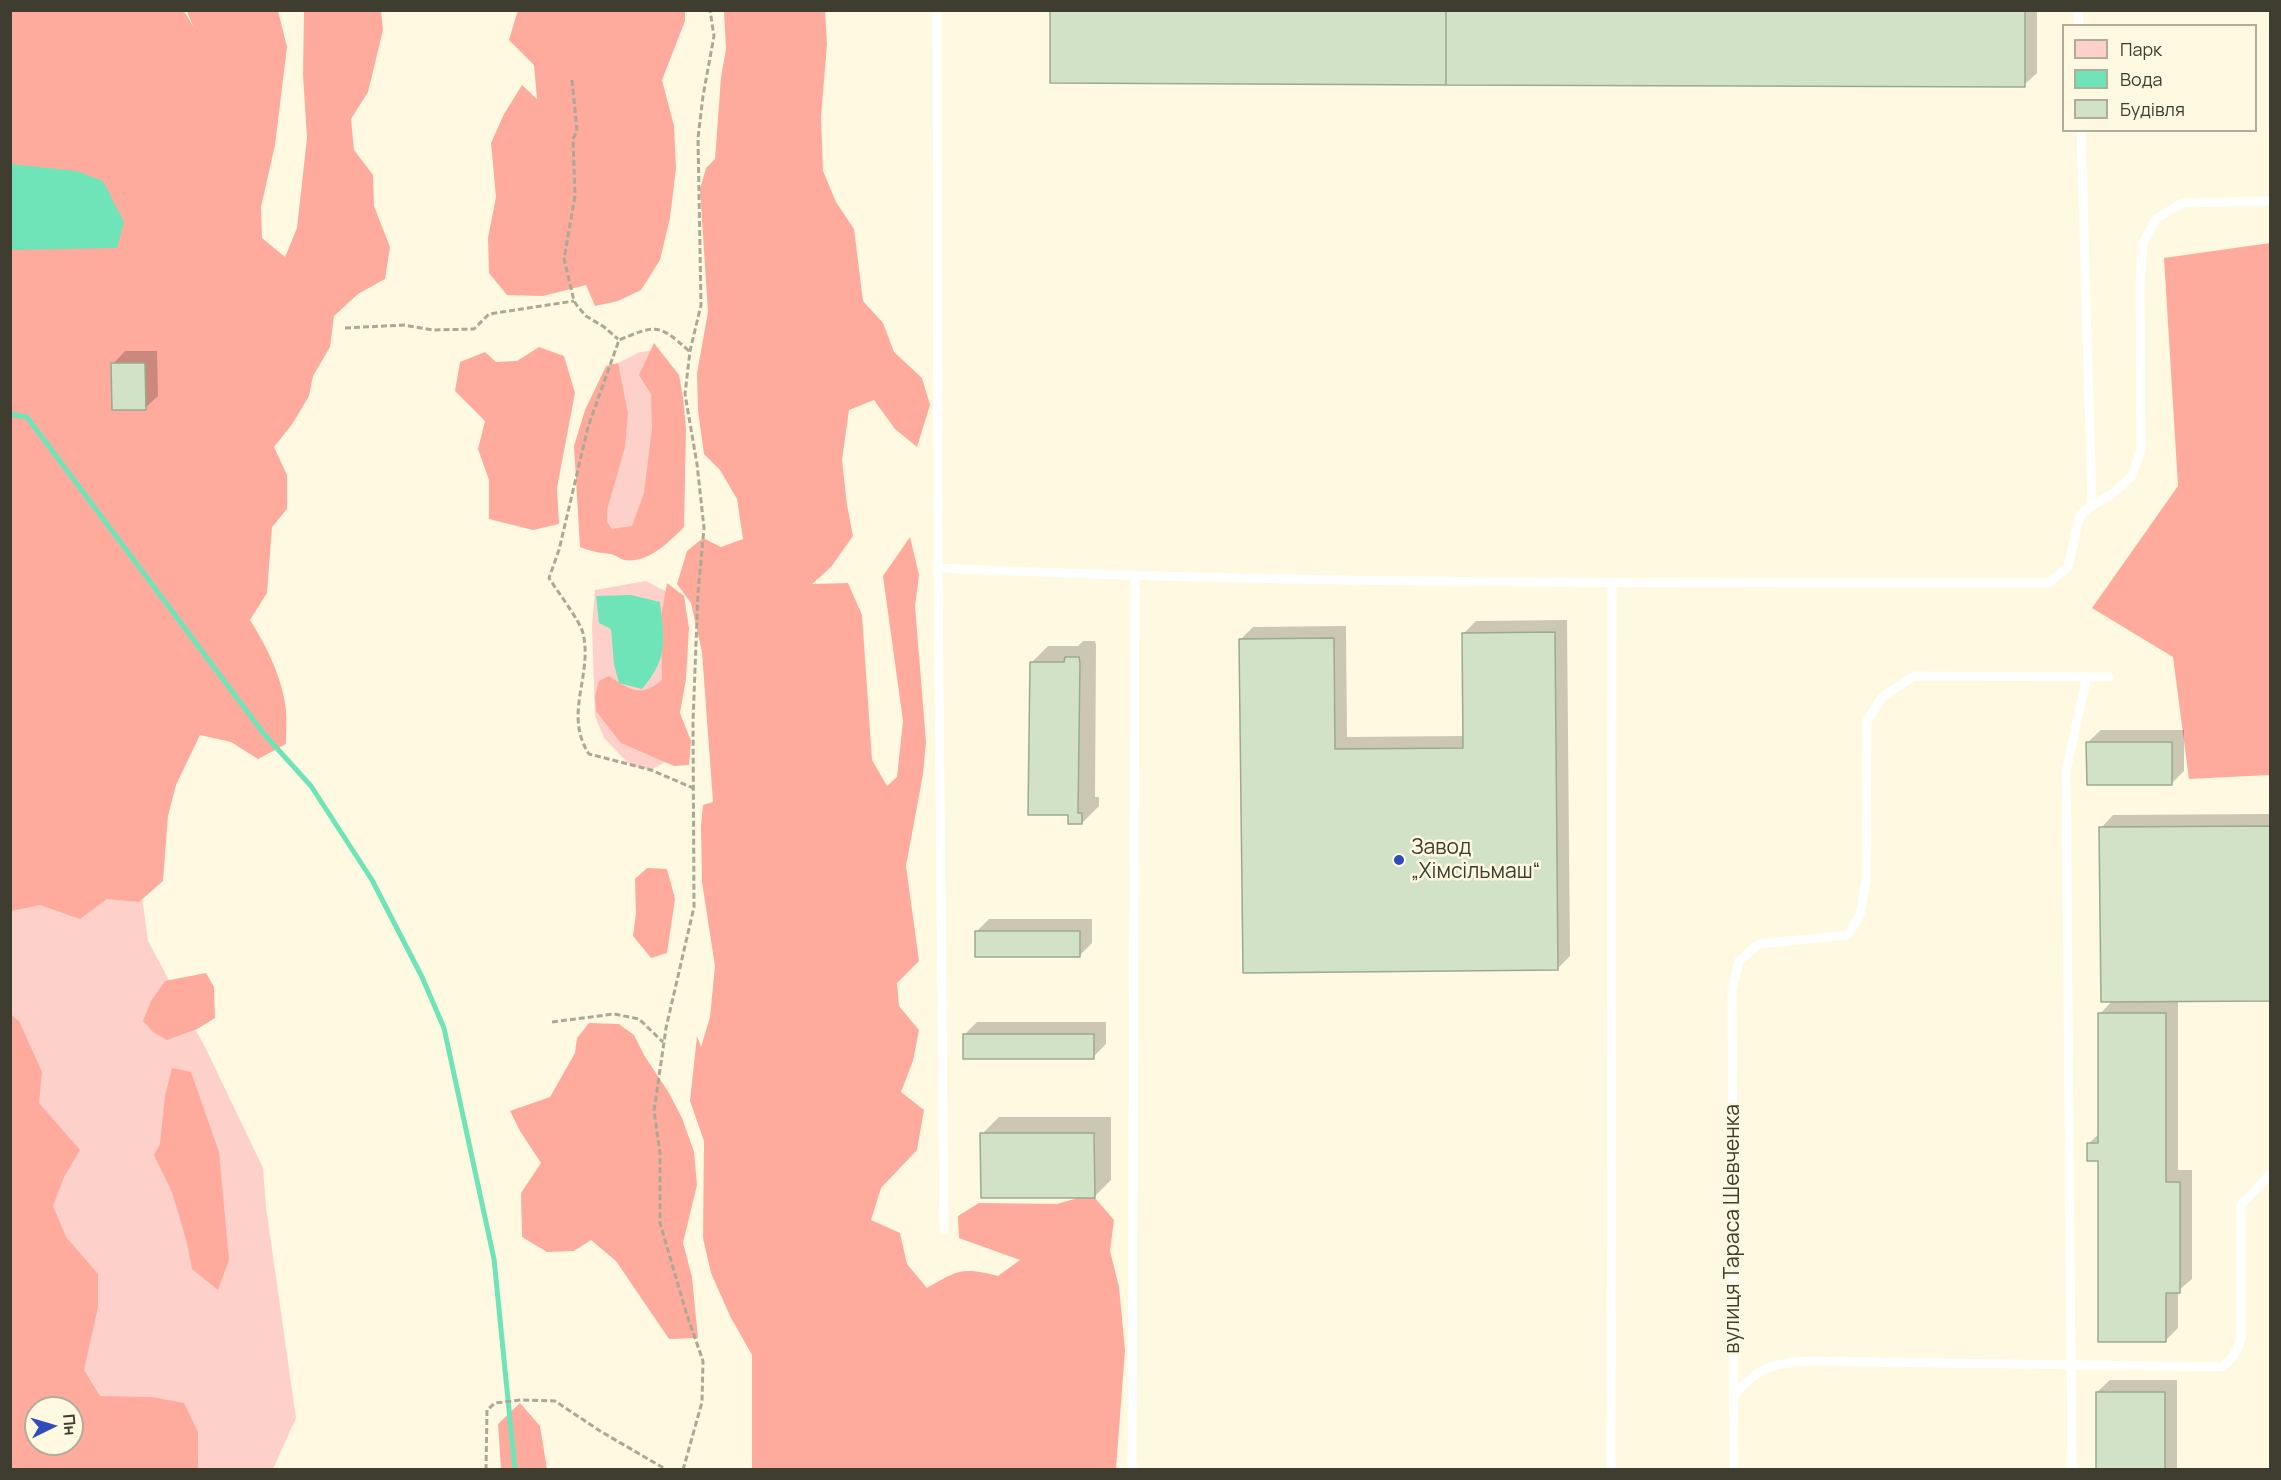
<!DOCTYPE html>
<meta charset="utf-8">
<style>
body{margin:0}
#map{position:relative;width:2281px;height:1480px;overflow:hidden;background:#fef9e0;font-family:Manrope,sans-serif}
canvas{display:block}
.frame{position:absolute;inset:0;border:12px solid #3f3c30;pointer-events:none}
.legend{position:absolute;left:2062px;top:24px;width:195px;height:108px;box-sizing:border-box;background:#fef9e0;border:2px solid #b2ad9a;margin:0;padding:8px 10px;list-style:none;font-size:18px;color:#3f3c30}
.legend li{display:flex;align-items:center;gap:12px;height:30px}
.legend b{width:30px;border:2px solid #b2ad9a}
.north{position:absolute;left:24px;top:1396px;width:60px;height:60px;box-sizing:border-box;background:#fef9e0;border:2px solid #b2ad9a;border-radius:50%;rotate:85deg;font-size:16px;font-weight:700;line-height:24px;text-align:center;color:#3f3c30}
.north::after{content:'';display:block;margin:auto;width:21px;height:27px;background:#304bbc;clip-path:polygon(50% 0,100% 100%,50% 72%,0 100%)}
</style>
<div id="map">
<canvas width="2281" height="1480"></canvas>
<div class="frame"></div>
<ul class="legend">
<li><b style="height:16px;background:#fdd1c9"></b>Парк</li>
<li><b style="height:16px;background:#6fe4b8"></b>Вода</li>
<li><b style="height:16px;background:#d2e2c6"></b>Будівля</li>
</ul>
<div class="north">Пн</div>
</div>
<script>
const ctx = document.querySelector('canvas').getContext('2d');
ctx.lineJoin = 'round';
function paint(path, color) {
  ctx.fillStyle = color;
  ctx.fill(path, 'evenodd');
}
function stroke(path, color, width, dash) {
  ctx.strokeStyle = color;
  ctx.lineWidth = width;
  ctx.lineCap = dash ? 'butt' : 'round';
  ctx.setLineDash(dash || []);
  ctx.stroke(path);
}
function label(font, color, halo, rows, align = 'center') {
  ctx.font = font + ' Manrope,sans-serif';
  ctx.lineWidth = 5;
  ctx.setLineDash([]);
  ctx.textBaseline = 'middle';
  ctx.strokeStyle = halo;
  ctx.fillStyle = color;
  for (const [text, x, y, turn = 0] of rows) {
    ctx.save();
    ctx.translate(x, y);
    ctx.rotate((+turn || 0) * Math.PI / 180);
    ctx.textAlign = isNaN(turn) ? turn : align;
    if (halo) ctx.strokeText(text, 0, 0);
    ctx.fillText(text, 0, 0);
    ctx.restore();
  }
}
const green = new Path2D(`
 M 658,350 L 669,474 L 614,555 L 593,471 L 610,379 L 618,363 L 640,352 Z
 M 646,581 L 667,592 L 672,744 L 665,762 L 651,770 L 630,765 L 604,738 L 595,716 L 592,626 L 595,590 Z
 M 114,692 L 148,941 L 206,1049 L 263,1168 L 266,1207 L 296,1418 L 273,1469 L 11,1469 L 10,697 ZM 36,1408 L 72,1408 L 72,1444 L 36,1444 Z`);
const forest = new Path2D(`
 M 521,10 L 685,11 L 685,21 L 662,80 L 674,126 L 676,168 L 670,218 L 660,260 L 641,290 L 618,301 L 595,306 L 586,285 L 543,296 L 507,295 L 489,273 L 488,238 L 496,197 L 491,143 L 504,114 L 522,85 L 537,99 L 534,65 L 509,40 L 517,13 Z
 M 11,11 L 184,11 L 193,26 L 187,11 L 278,11 L 287,47 L 275,145 L 261,207 L 262,238 L 285,257 L 297,228 L 307,138 L 303,75 L 304,11 L 381,11 L 383,30 L 368,92 L 351,119 L 354,150 L 373,175 L 374,206 L 390,247 L 385,279 L 358,294 L 334,316 L 330,347 L 313,376 L 309,396 L 293,423 L 274,447 L 287,475 L 287,509 L 272,527 L 267,593 L 250,620 C 267,647 283,679 286,711 C 287,722 286,734 286,744 L 258,759 L 231,742 L 200,735 L 176,785 L 168,816 L 163,881 L 139,902 L 107,899 L 80,919 L 40,905 L 11,911 Z
 M 724,11 L 825,11 L 827,44 L 821,117 L 823,171 L 836,202 L 854,229 L 863,301 L 883,323 L 894,352 L 922,378 L 930,405 L 917,447 L 895,429 L 874,400 L 849,410 L 842,460 L 847,505 L 853,536 L 831,567 L 812,584 L 848,583 L 862,615 L 872,760 L 887,786 L 897,777 L 903,721 L 883,576 L 910,537 L 919,575 L 915,606 L 926,742 L 923,774 L 906,866 L 919,961 L 897,983 L 899,1006 L 919,1030 L 913,1061 L 901,1092 L 924,1110 L 917,1150 L 881,1188 L 871,1220 L 900,1233 L 907,1264 L 927,1288 C 958,1270 962,1267 998,1276 L 1020,1260 L 959,1238 L 958,1216 L 979,1203 L 1057,1204 L 1095,1193 L 1095,1198 L 1114,1220 L 1110,1251 L 1119,1287 L 1125,1350 L 1116,1469 L 752,1469 L 752,1355 L 730,1316 L 711,1273 L 703,1238 L 704,1141 L 690,1101 L 697,1036 L 701,1047 L 710,1017 L 715,966 L 702,882 L 701,825 L 703,805 L 713,802 L 702,652 L 691,603 L 677,584 L 687,551 L 703,538 L 721,547 L 743,539 L 737,499 L 720,470 L 704,454 L 698,410 L 697,373 L 708,312 L 700,189 L 706,168 L 715,159 L 721,77 L 726,49 Z
 M 2270,243 L 2270,775 L 2189,779 L 2173,657 L 2092,608 L 2178,486 L 2164,258 Z
 M 654,343 L 679,375 L 683,397 L 686,429 L 684,527 C 669,542 648,564 624,560 C 620,559 616,555 611,554 C 599,553 591,551 580,547 L 574,446 L 585,410 L 606,366 L 618,363 L 628,413 L 625,447 L 607,510 L 607,522 L 612,529 L 632,526 L 644,493 L 652,428 L 651,394 L 639,375 Z
 M 539,347 L 564,356 L 575,393 L 557,488 L 559,524 L 533,530 L 489,519 L 489,480 L 478,449 L 485,421 L 455,391 L 460,362 L 485,352 L 496,362 L 517,361 Z
 M 667,583 L 684,596 L 689,628 L 686,679 L 680,713 L 691,741 L 689,765 L 674,766 L 621,743 L 596,711 L 595,696 L 599,681 L 609,676 C 630,690 641,698 662,680 L 661,617 Z
 M 647,868 L 667,869 L 675,899 L 667,953 L 651,958 L 633,936 L 636,913 L 635,879 Z
 M 206,973 L 214,987 L 215,1018 L 197,1029 L 167,1040 L 153,1032 L 143,1021 L 151,1001 L 165,981 Z
 M 10,1014 L 19,1021 L 42,1072 L 39,1103 L 80,1150 L 64,1177 L 53,1206 L 66,1237 L 98,1274 L 98,1307 L 84,1370 L 100,1396 L 152,1397 L 184,1403 L 198,1432 L 198,1469 L 11,1469 ZM 36,1408 L 72,1408 L 72,1444 L 36,1444 Z
 M 589,1023 L 619,1024 L 634,1035 L 644,1055 L 669,1093 L 682,1118 L 694,1152 L 697,1185 L 683,1243 L 692,1277 L 698,1338 L 669,1339 L 616,1261 L 591,1240 L 574,1251 L 547,1252 L 522,1237 L 521,1193 L 541,1163 L 520,1131 L 510,1111 L 550,1097 L 575,1053 L 577,1038 Z
 M 172,1068 L 191,1072 L 219,1152 L 229,1260 L 218,1290 L 192,1269 L 187,1243 L 172,1192 L 154,1155 L 160,1144 L 165,1096 Z
 M 520,1403 L 540,1426 L 547,1469 L 501,1469 L 498,1424 Z`);
const water = new Path2D(`
 M 10,164 L 77,171 L 103,181 L 124,222 L 117,248 L 11,250 Z
 M 631,595 L 660,602 C 664,640 669,657 642,689 L 619,683 L 614,664 L 611,629 L 599,623 L 596,596 Z`);
const shadow = new Path2D(`
 M 1052,10 L 2037,10 L 2037,73 L 2024,85 Z
 M 125,351 L 157,351 L 158,396 L 145,408 L 113,364 Z
 M 1567,620 L 1570,956 L 1558,968 L 1244,972 L 1240,640 L 1253,627 L 1346,626 L 1347,737 L 1465,736 L 1464,633 L 1476,621 Z
 M 1083,641 L 1095,641 L 1096,645 L 1095,797 L 1099,797 L 1099,806 L 1082,823 L 1070,823 L 1031,663 L 1048,646 L 1078,646 Z
 M 2101,730 L 2184,730 L 2184,771 L 2172,783 L 2088,742 Z
 M 2270,814 L 2270,1000 L 2178,1000 L 2178,1170 L 2192,1170 L 2192,1279 L 2178,1291 L 2178,1328 L 2165,1341 L 2100,1159 L 2088,1144 L 2100,1133 L 2100,1014 L 2112,1001 L 2101,828 L 2113,815 Z
 M 989,919 L 1092,919 L 1092,943 L 1079,956 L 977,931 Z
 M 977,1022 L 1106,1022 L 1106,1044 L 1093,1057 L 965,1034 Z
 M 999,1117 L 1111,1117 L 1111,1180 L 1094,1197 L 982,1134 Z
 M 2110,1380 L 2177,1380 L 2177,1470 L 2097,1470 L 2097,1392 Z
 M 1070,1469 L 1114,1469 L 1114,1470 L 1069,1470 Z`);
const stream = new Path2D(`
 M 10,414 L 27,417 L 264,734 L 311,786 L 372,880 L 422,977 L 444,1028 L 494,1259 L 515,1470`);
const building = new Path2D(`
 M 1050,10 L 1446,10 L 1446,85 L 1050,83 Z
 M 1446,10 L 2025,10 L 2025,87 L 1446,85 Z
 M 111,363 L 145,363 L 146,410 L 112,410 Z
 M 1555,632 L 1558,970 L 1243,973 L 1239,639 L 1334,638 L 1335,749 L 1463,748 L 1462,633 Z
 M 1065,657 L 1079,657 L 1080,663 L 1078,813 L 1082,813 L 1082,824 L 1068,824 L 1068,815 L 1028,815 L 1030,662 L 1064,662 Z
 M 2086,742 L 2172,742 L 2172,785 L 2087,785 Z
 M 2270,826 L 2270,1001 L 2101,1002 L 2099,827 Z
 M 975,931 L 1080,931 L 1080,957 L 975,957 Z
 M 2098,1013 L 2166,1013 L 2166,1182 L 2180,1182 L 2180,1293 L 2166,1293 L 2166,1342 L 2098,1342 L 2098,1161 L 2087,1161 L 2087,1143 L 2098,1143 Z
 M 963,1034 L 1094,1034 L 1094,1059 L 963,1059 Z
 M 980,1133 L 1094,1133 L 1095,1198 L 981,1198 Z
 M 2096,1392 L 2165,1392 L 2165,1470 L 2096,1470 Z`);
const path = new Path2D(`
 M 572,80 L 577,131 L 573,139 L 575,196 L 564,259 L 574,301 L 578,307 L 586,316 L 604,327 L 618,339
 M 345,328 L 404,325 L 433,330 L 474,329 L 489,314 L 574,301
 M 689,351 C 658,323 656,325 619,340 L 588,427 L 559,550 L 549,578 C 557,591 580,621 583,633 C 593,676 563,714 589,754 L 651,770 L 693,788
 M 552,1022 L 614,1014 L 639,1019 L 663,1042
 M 486,1470 L 487,1410 L 495,1403 L 521,1400 L 555,1401 L 600,1431 L 667,1470
 M 683,1470 L 702,1402 L 703,1361 L 686,1312 L 660,1223 L 660,1153 L 654,1111 L 666,1028 L 694,907 L 693,721 L 698,593 L 704,528 L 697,464 L 685,394 L 690,351 L 701,305 L 698,138 L 703,96 L 714,36 L 710,10`);
const lane = new Path2D(`
 M 937,10 L 938,568 L 944,1229
 M 2078,10 L 2079,26
 M 2081,130 L 2092,505
 M 938,568 C 1308,585 1678,583 2048,583 L 2068,567 L 2080,515 L 2092,505 L 2111,495 L 2131,477 L 2141,451 L 2140,282 L 2143,243 L 2156,219 L 2182,203 L 2270,201
 M 1734,1396 C 1757,1368 1768,1365 1804,1361 L 2221,1367 C 2233,1360 2237,1351 2241,1338 L 2241,1205 L 2270,1174
 M 1132,1470 L 1135,577
 M 1611,1470 L 1612,583
 M 1734,1470 L 1732,989 L 1739,961 L 1759,944 L 1848,935 L 1860,915 L 1866,880 L 1867,721 L 1882,697 L 1914,676 L 2109,677
 M 2072,1470 L 2066,771 L 2087,676`);
const markers = [
 [1399,860,6,"#304bbc"]
];
const poiNames = [
 ["Завод",1411,848],
 ["„Хімсільмаш“",1411,872]
];
const streetNames = [
 ["вулиця Тараса Шевченка",1733,1229,-90]
];
paint(green, '#fdd1c9');
paint(forest, '#feab9d');
paint(water, '#6fe4b8');
paint(shadow, '#0003');
stroke(stream, '#6fe4b8', 5);
paint(building, '#d2e2c6');
stroke(building, '#9aaa8f', 1.5);
stroke(path, '#aca894', 3, [6, 3]);
stroke(lane, '#fff', 9);
for (const [x, y, r, color] of markers) {
  const dot = new Path2D();
  dot.arc(x, y, r, 0, 2 * Math.PI);
  ctx.fillStyle = color;
  ctx.fill(dot);
  stroke(dot, '#fef9e0', 2);
}
label('21px', '#3f3c30', '#fef9e0', poiNames, 'left');
label('21px', '#3f3c30', '#fef9e0', streetNames);
</script>
